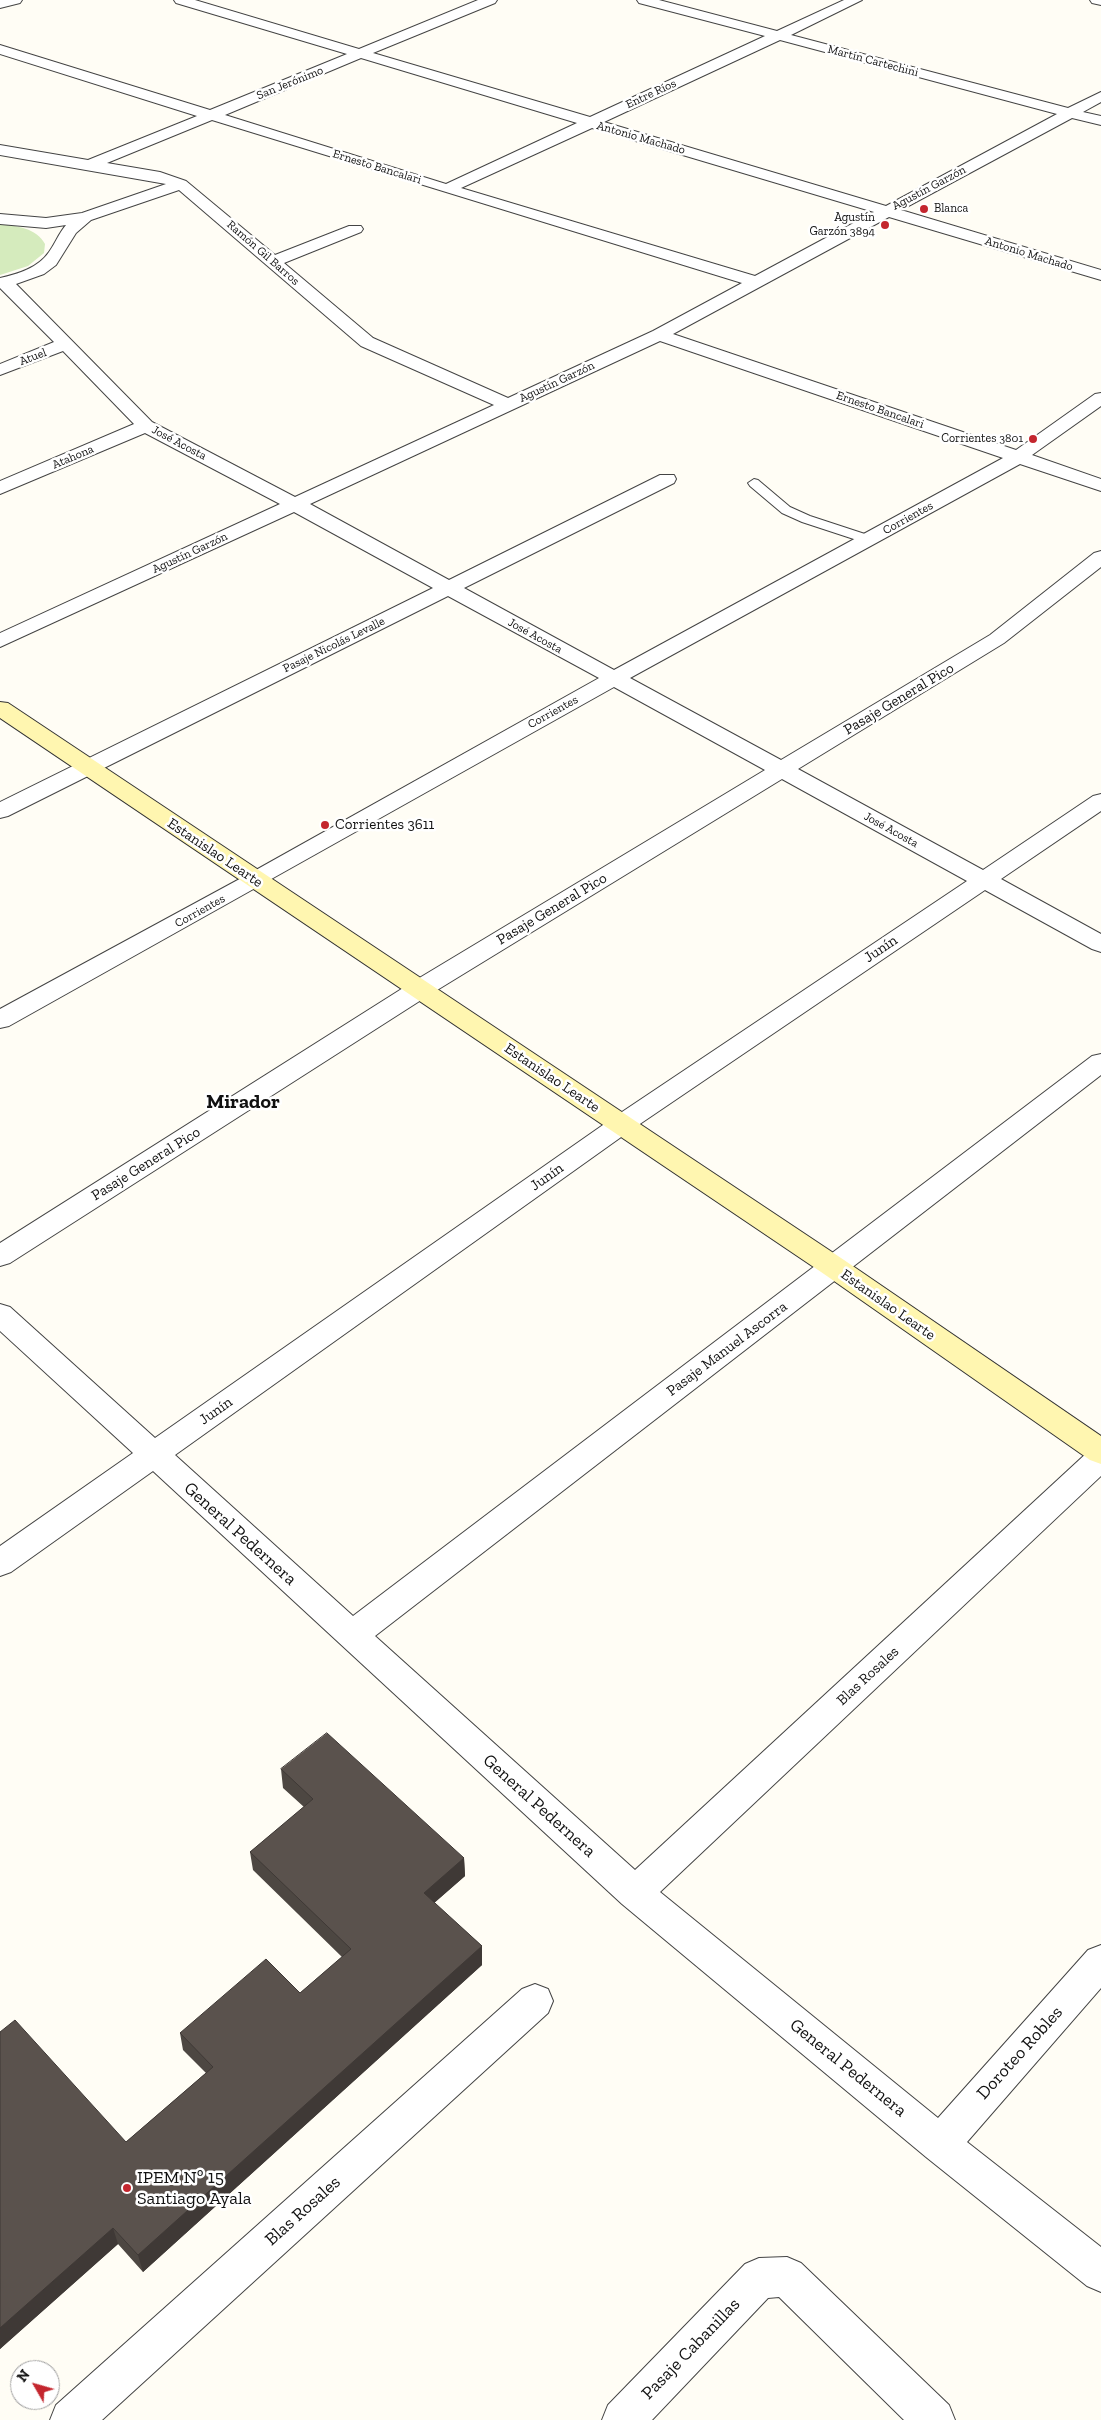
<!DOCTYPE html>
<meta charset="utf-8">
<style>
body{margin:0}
#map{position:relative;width:1101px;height:2420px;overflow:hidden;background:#fffdf5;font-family:"Zilla Slab",serif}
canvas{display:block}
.north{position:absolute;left:10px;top:2360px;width:50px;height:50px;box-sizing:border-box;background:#fff;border:1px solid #a0a0a0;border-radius:50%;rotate:308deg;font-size:14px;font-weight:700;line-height:20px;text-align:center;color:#111}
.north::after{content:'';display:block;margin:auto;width:18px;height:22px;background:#c4262e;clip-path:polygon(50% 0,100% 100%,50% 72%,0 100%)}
</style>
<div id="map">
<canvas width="1101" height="2420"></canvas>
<div class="north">N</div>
</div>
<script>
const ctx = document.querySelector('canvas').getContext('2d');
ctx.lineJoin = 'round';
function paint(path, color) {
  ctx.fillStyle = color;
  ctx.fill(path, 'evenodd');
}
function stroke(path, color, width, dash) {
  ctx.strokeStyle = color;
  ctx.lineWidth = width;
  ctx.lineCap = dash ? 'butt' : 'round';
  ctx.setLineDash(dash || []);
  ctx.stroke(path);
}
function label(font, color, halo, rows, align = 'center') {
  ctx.font = font + ' "Zilla Slab",serif';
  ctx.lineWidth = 5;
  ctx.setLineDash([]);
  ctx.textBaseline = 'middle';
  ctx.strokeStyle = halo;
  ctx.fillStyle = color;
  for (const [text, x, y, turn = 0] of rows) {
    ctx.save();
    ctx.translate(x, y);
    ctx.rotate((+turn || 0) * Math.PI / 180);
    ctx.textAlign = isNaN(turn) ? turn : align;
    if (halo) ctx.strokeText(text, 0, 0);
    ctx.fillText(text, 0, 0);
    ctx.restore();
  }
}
const green = new Path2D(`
 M 0,224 C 16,226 37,228 45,244 L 44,253 L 28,266 L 0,275 Z`);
const lane = new Path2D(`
 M 754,479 L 758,480 L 790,507 L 810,516 L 874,537 L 876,540 L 870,544 L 866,543 L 802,522 L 782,513 L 750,486 L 748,483 Z`);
const street = new Path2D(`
 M 0,0 L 22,0 L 20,3 L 0,8 Z
 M 174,0 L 195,0 L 359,49 L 478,0 L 497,0 L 495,3 L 373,53 L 590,117 L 765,36 L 639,3 L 637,0 L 659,0 L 777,31 L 844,0 L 862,0 L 791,35 L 1068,108 L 1101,92 L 1101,102 L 1083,112 L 1101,116 L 1101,125 L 1072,118 L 901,210 L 1101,270 L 1101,280 L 889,217 L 673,334 L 1016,450 L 1095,394 L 1101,393 L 1101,406 L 1032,455 L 1101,479 L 1101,491 L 1020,464 L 630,678 L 781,760 L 990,635 L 1094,553 L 1101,551 L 1101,567 L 1004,643 L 798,769 L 983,870 L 1093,796 L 1101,794 L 1101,811 L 1001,879 L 1101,934 L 1101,952 L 1092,949 L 985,890 L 631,1130 L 175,1455 L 353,1616 L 1092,1056 L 1101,1054 L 1101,1075 L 375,1636 L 635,1870 L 1090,1450 L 1101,1446 L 1101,1476 L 660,1892 L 938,2118 L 1088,1950 L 1101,1945 L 1101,1988 L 967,2142 L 1101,2247 L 1101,2292 L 1087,2286 L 926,2157 L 622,1904 L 153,1471 L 11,1572 L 0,1576 L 0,1546 L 133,1453 L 0,1331 L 0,1304 L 10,1307 L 155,1438 L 613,1118 L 967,881 L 782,779 L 429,995 L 10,1263 L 0,1266 L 0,1243 L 411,983 L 765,770 L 614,687 L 9,1026 L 0,1028 L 0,1009 L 247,875 L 599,678 L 448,596 L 8,816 L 0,818 L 0,802 L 433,588 L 294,512 L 0,647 L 0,633 L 280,504 L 145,433 L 0,494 L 0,481 L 134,424 L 63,351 L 0,375 L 0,364 L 54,342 L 0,288 L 0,278 C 18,274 38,268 49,252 C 55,244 59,233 66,225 L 46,228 L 0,224 L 0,214 L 46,218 L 82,213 L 166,184 L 0,155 L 0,145 L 88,160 L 197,116 L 0,54 L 0,45 L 210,110 L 347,54 L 176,3 ZM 780,40 L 1057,114 L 886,206 L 604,122 ZM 361,58 L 577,123 L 446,184 L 225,115 ZM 212,120 L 742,283 L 653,331 L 508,398 L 373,338 L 284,263 L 361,232 L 363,229 L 361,226 L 349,226 L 275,255 L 186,181 L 160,172 L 107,163 ZM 592,128 L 874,212 L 755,276 L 461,188 ZM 179,190 L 361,346 L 494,405 L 295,497 L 152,422 L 16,284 L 44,274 L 56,265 L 76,233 L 91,220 ZM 660,341 L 1003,458 L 614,670 L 464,588 L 674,483 L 676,479 L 674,475 L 660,475 L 449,580 L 310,504 Z
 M 1090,0 L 1101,0 L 1101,5 L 1092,3 Z
 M 535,1984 L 548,1989 L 553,2001 L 548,2013 L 102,2420 L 50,2420 L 56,2405 L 522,1989 Z
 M 787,2257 L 801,2263 L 949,2405 L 955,2420 L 904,2420 L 779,2297 L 768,2298 L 652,2420 L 602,2420 L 608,2405 L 745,2264 L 759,2258 Z`);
const secondary = new Path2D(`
 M 0,702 L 8,703 L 844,1260 L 1101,1436 L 1101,1464 L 1090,1460 L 824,1274 L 0,718 Z`);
const wall = new Path2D(`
 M 281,1769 L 464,1858 L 465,1876 L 434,1903 L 482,1946 L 482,1965 L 143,2272 L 118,2244 L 0,2349 L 0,2032 L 126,2142 L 206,2073 L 183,2050 L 180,2033 L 300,1993 L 342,1957 L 253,1870 L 250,1852 L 304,1807 L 283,1788 Z`);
const shadedWall = new Path2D(`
 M 464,1858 L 465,1876 L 425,1911 L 424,1893 Z
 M 482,1946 L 482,1965 L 143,2272 L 138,2255 Z
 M 113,2228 L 118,2244 L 0,2349 L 0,2328 Z`);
const building = new Path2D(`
 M 327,1733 L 464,1858 L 424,1893 L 482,1946 L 138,2255 L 113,2228 L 0,2328 L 0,2032 L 15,2020 L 126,2142 L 213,2067 L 180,2033 L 266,1959 L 300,1993 L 351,1949 L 250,1852 L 313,1799 L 281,1769 Z`);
const markers = [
 [924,209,5,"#c4262e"],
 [885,225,5,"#c4262e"],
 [1033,439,5,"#c4262e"],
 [325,825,5,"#c4262e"],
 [127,2188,5,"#c4262e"]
];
const farStreetnames = [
 ["Martín Cartechini",873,61,15],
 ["San Jerónimo",290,83,-22],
 ["Entre Ríos",651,94,-25],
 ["Antonio Machado",641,138,16],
 ["Ernesto Bancalari",377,167,17],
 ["Agustín Garzón",929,188,-28],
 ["Ramón Gil Barros",263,253,41],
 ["Antonio Machado",1029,254,17],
 ["Atuel",33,357,-21],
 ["Agustín Garzón",557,382,-25],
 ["Ernesto Bancalari",880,410,19],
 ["José Acosta",179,443,28],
 ["Atahona",73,457,-23],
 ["Corrientes",908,518,-29],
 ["Agustín Garzón",190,553,-25],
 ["José Acosta",535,636,29],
 ["Pasaje Nicolás Levalle",334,645,-26],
 ["Corrientes",553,712,-29],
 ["José Acosta",891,830,29],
 ["Corrientes",200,911,-29]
];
const farPoinames = [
 ["Blanca",934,209,"left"],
 ["Agustín",875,218],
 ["Garzón 3894",875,232],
 ["Corrientes 3801",1023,439]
];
const streetNames = [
 ["Pasaje General Pico",899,699,-31],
 ["Estanislao Learte",215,853,34],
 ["Pasaje General Pico",552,909,-31],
 ["Junín",881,949,-34],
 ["Estanislao Learte",552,1078,34],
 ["Pasaje General Pico",146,1164,-32],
 ["Junín",547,1177,-35],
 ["Estanislao Learte",888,1305,35],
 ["Pasaje Manuel Ascorra",727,1349,-37],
 ["Junín",216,1411,-35],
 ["Blas Rosales",868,1676,-43]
];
const poiNames = [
 ["Corrientes 3611",335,825]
];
const nearStreetnames = [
 ["General Pedernera",240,1534,42],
 ["General Pedernera",539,1806,42],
 ["Doroteo Robles",1020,2053,-48],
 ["General Pedernera",848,2068,39],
 ["Blas Rosales",303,2211,-42],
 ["Pasaje Cabanillas",691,2349,-46]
];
const nearPoinames = [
 ["IPEM Nº 15",137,2178],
 ["Santiago Ayala",137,2199]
];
const districtNames = [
 ["Mirador",243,1102]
];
paint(green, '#d5ebbd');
stroke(lane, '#444', 2);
stroke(street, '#444', 2);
stroke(secondary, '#333', 2);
paint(lane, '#fff');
paint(street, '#fff');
paint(secondary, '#fff6b0');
paint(wall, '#4d4742');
paint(shadedWall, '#3f3936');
paint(building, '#5a524d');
stroke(building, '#3f3936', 1);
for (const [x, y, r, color] of markers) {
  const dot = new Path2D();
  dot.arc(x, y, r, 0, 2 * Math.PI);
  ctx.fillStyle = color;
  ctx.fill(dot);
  stroke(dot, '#fff', 2);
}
label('12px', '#111', '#fff', farStreetnames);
label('12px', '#111', '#fff', farPoinames, 'right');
label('15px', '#111', '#fff', streetNames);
label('15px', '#111', '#fff', poiNames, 'left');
label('18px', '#111', '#fff', nearStreetnames);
label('18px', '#111', '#fff', nearPoinames, 'left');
label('bold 20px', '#111', '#fff', districtNames);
</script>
